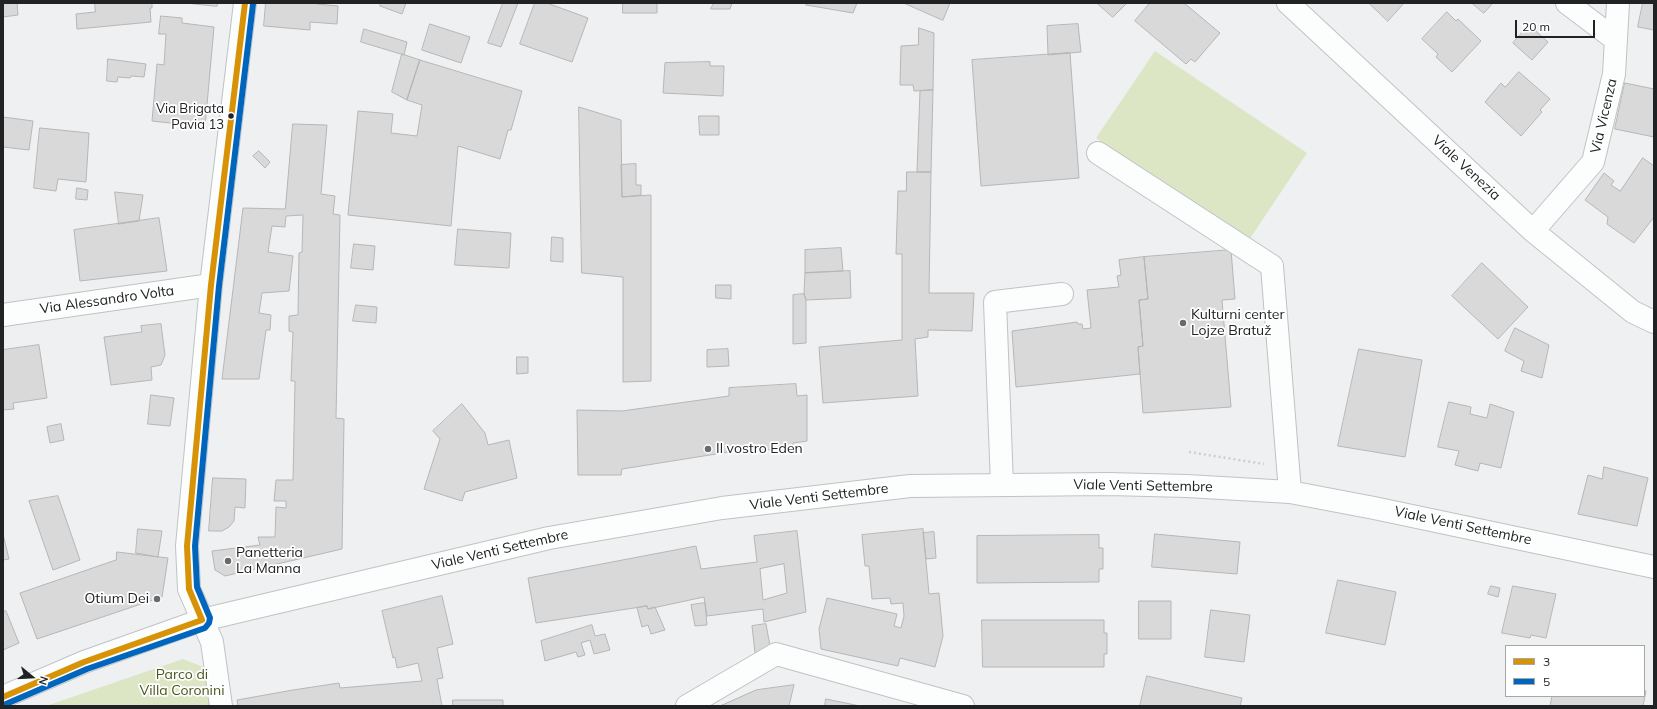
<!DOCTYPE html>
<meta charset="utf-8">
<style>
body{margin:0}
#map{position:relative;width:1657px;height:709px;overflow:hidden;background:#eef0f2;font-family:Mulish,sans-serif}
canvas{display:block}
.frame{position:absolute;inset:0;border:4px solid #212223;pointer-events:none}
.legend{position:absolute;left:1505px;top:645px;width:140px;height:52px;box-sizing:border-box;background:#fff;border:1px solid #a6a7a7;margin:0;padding:5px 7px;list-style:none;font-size:12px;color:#212223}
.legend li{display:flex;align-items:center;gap:8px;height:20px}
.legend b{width:20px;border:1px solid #a6a7a7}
.north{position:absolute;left:12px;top:657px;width:40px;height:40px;-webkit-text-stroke:3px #fff;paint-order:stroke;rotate:108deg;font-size:11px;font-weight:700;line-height:16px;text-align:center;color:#212223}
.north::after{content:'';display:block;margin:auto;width:14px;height:18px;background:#212223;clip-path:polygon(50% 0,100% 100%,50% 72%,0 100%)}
.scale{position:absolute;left:1515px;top:20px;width:80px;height:18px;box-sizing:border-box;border:2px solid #212223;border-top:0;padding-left:5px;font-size:12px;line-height:14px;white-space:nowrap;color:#212223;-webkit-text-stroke:3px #fff;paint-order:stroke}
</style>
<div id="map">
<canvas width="1657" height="709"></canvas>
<div class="frame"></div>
<ul class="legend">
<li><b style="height:5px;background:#d79205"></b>3</li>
<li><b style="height:5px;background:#0065bd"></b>5</li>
</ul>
<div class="north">N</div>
<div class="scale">20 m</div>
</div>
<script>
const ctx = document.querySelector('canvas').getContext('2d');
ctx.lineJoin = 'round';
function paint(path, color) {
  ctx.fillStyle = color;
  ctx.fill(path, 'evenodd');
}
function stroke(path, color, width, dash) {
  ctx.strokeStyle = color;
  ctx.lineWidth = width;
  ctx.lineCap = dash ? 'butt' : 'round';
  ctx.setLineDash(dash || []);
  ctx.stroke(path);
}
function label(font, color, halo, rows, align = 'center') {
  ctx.font = font + ' Mulish,sans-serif';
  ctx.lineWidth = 3.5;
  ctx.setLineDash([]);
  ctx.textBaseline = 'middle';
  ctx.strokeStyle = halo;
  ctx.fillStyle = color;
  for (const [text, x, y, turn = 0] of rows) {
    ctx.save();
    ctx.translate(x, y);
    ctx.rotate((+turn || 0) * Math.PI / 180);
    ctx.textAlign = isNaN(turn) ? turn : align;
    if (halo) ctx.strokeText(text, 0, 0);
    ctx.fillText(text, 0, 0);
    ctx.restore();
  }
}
const green = new Path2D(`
 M 1155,51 L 1307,153 L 1249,240 L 1096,138 Z
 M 183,659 L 206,668 L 214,706 L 46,706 Z`);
const building = new Path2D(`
 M 3,3 L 17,3 L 18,15 L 3,17 Z
 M 95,3 L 152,3 L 152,8 L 150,8 L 151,22 L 77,29 L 76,14 L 95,12 Z
 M 186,3 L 218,3 L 217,6 Z
 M 266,3 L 317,3 L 317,4 L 338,6 L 337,24 L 310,22 L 310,30 L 264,26 Z
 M 381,3 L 406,3 L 402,14 L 380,6 Z
 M 503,3 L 518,3 L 501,47 L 488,43 Z
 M 535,3 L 547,3 L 588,18 L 572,62 L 520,44 Z
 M 623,3 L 657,3 L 657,13 L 623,13 Z
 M 714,3 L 732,3 L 730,9 L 711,9 Z
 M 808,3 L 857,3 L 853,13 L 806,5 Z
 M 904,3 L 950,3 L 943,20 Z
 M 1097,3 L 1127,3 L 1113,17 Z
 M 1150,3 L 1184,3 L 1220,33 L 1195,62 L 1191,59 L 1186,64 L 1135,21 Z
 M 1369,3 L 1404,3 L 1388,21 Z
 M 1472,3 L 1493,3 L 1484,13 Z
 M 1643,3 L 1654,3 L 1654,30 L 1638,27 Z
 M 1447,12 L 1456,21 L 1458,19 L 1481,41 L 1452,72 L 1436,57 L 1438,54 L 1422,39 Z
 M 161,16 L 182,18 L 182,23 L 214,27 L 205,127 L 152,121 L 157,64 L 164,65 L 166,34 L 159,34 Z
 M 430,24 L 470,37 L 461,63 L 422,50 Z
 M 1078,24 L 1081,52 L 1048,55 L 1047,26 Z
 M 1529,25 L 1548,42 L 1532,60 L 1513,43 Z
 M 919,28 L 934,33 L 933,90 L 914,91 L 913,85 L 900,85 L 901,46 L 918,45 Z
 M 364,29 L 407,42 L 404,55 L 361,42 Z
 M 1070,53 L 1079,178 L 981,186 L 972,60 Z
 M 402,54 L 420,60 L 407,100 L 392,92 Z
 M 108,59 L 146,64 L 144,77 L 131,76 L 130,78 L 118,77 L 117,82 L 107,81 Z
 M 420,60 L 522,91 L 511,130 L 508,130 L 500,159 L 458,146 L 451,226 L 348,215 L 358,111 L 393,114 L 391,133 L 417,136 L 422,105 L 407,100 Z
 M 710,62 L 710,66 L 724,66 L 723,96 L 663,93 L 665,63 Z
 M 1519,72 L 1550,99 L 1540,110 L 1542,112 L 1521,136 L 1485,102 L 1501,83 L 1505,87 Z
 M 1625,83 L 1654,89 L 1654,137 L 1615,129 Z
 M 933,90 L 931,172 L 917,172 L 920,91 Z
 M 579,107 L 621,120 L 622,197 L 651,195 L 651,381 L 623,382 L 623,277 L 582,273 Z
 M 699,116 L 719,116 L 719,135 L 700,135 Z
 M 3,117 L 33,121 L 29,150 L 3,147 Z
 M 293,124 L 327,125 L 321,194 L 335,196 L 333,214 L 340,215 L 336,418 L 344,419 L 342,549 L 225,576 L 215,570 L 212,551 L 260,545 L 258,537 L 275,537 L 276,507 L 286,508 L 286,501 L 274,501 L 276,480 L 293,480 L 295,381 L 291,381 L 293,332 L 289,331 L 289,316 L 298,315 L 299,253 L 302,252 L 303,215 L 286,216 L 285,227 L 272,226 L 268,252 L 293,256 L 289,291 L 262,293 L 259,313 L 271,315 L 270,330 L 266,330 L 259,379 L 222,379 L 243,208 L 285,209 Z
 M 40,128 L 89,133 L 86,182 L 58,179 L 56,191 L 34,188 Z
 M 259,151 L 270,162 L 265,168 L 253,156 Z
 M 1643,158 L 1654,166 L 1654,217 L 1634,243 L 1607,224 L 1608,217 L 1585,200 L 1604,173 L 1614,181 L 1611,185 L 1620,191 Z
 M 636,164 L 636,185 L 641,185 L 641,195 L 622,197 L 621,165 Z
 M 907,172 L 931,172 L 929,293 L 974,293 L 972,331 L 928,330 L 928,337 L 915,339 L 918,396 L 823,403 L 819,347 L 902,340 L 902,254 L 896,254 L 898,191 L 906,191 Z
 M 77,188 L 88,190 L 87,200 L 76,199 Z
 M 115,192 L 143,195 L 139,221 L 119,224 Z
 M 159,218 L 167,271 L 80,281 L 74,230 Z
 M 458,229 L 511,233 L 509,268 L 455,265 Z
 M 552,237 L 563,238 L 563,262 L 551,261 Z
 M 354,244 L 375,246 L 373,270 L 351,268 Z
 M 841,248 L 843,271 L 805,273 L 805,250 Z
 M 1231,250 L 1235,299 L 1222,300 L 1231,407 L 1143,413 L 1138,347 L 1143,346 L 1139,300 L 1148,299 L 1144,257 Z
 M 1144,257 L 1148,299 L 1139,300 L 1143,346 L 1138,347 L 1140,374 L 1016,387 L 1012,331 L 1077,322 L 1078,324 L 1082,324 L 1083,329 L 1091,328 L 1087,290 L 1119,287 L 1117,276 L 1121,275 L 1119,260 Z
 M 1482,263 L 1528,307 L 1498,339 L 1452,296 Z
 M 850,271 L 851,298 L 806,300 L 804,294 L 805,273 Z
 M 716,285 L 731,285 L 731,299 L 716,298 Z
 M 804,294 L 806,300 L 806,343 L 793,344 L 793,295 Z
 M 356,305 L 377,307 L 376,323 L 353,321 Z
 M 161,324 L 165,355 L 161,365 L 151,367 L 152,380 L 111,385 L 104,337 L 142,332 L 141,326 Z
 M 1515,328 L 1549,345 L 1542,378 L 1521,371 L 1524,361 L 1505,351 Z
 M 39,345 L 47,398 L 13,403 L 14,409 L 3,410 L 3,350 Z
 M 728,349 L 729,366 L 707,367 L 707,350 Z
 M 1359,349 L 1422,360 L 1405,457 L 1338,446 Z
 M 517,357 L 528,357 L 528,373 L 517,374 Z
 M 796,384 L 797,396 L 807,395 L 807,441 L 793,443 L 793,446 L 760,451 L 760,447 L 622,469 L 621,475 L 578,475 L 577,410 L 622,411 L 729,396 L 729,388 Z
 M 151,395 L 174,398 L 170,426 L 148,424 Z
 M 1449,402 L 1471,407 L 1470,414 L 1487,418 L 1490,404 L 1514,412 L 1501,468 L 1480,463 L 1478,471 L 1455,465 L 1459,451 L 1438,447 Z
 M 462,404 L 485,433 L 488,445 L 509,440 L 517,478 L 465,492 L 462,501 L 424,489 L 440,439 L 433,431 Z
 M 61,424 L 64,440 L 50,443 L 47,427 Z
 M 1604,467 L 1648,478 L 1637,526 L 1578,514 L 1588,475 L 1602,479 Z
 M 213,478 L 246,479 L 245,508 L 235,507 L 234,521 L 229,527 L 222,531 L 209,531 Z
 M 58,496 L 80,560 L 53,570 L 29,501 Z
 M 138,529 L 162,531 L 158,557 L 136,553 Z
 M 923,529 L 929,594 L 939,593 L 943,636 L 935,667 L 900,658 L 898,666 L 821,649 L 819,629 L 827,598 L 897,614 L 894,626 L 901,628 L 904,616 L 903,603 L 891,604 L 890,598 L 872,599 L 869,566 L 865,566 L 862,535 Z
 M 797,531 L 806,612 L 764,622 L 763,609 L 707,616 L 704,597 L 648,609 L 647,606 L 536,623 L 528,578 L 696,546 L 701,569 L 757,562 L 754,536 ZM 784,564 L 787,593 L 763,600 L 760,569 Z
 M 934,532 L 936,558 L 926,559 L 923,533 Z
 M 3,534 L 9,559 L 3,560 Z
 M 1155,534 L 1240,542 L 1237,574 L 1152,567 Z
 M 1099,535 L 1099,548 L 1103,548 L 1103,569 L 1099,569 L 1099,582 L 977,583 L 977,536 Z
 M 117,552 L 168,558 L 162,597 L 37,639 L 20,593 L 116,560 Z
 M 1338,580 L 1396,592 L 1385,645 L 1326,633 Z
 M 1491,586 L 1500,588 L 1498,597 L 1488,594 Z
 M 1513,586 L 1556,594 L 1546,638 L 1531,635 L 1530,638 L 1502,633 Z
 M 442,596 L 453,644 L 437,648 L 443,678 L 437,679 L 442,706 L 238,706 L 237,700 L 293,690 L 339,683 L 340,688 L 422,681 L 418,663 L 397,668 L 395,657 L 393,658 L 382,611 Z
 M 1139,601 L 1171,601 L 1171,639 L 1139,639 Z
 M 705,603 L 707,625 L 695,626 L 691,605 Z
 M 647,606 L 648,609 L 655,607 L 665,630 L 651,634 L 648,625 L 642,627 L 637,608 Z
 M 1211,610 L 1250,615 L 1244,662 L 1205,657 Z
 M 6,611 L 19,643 L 3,650 L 3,612 Z
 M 982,620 L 1104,620 L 1104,633 L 1107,633 L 1107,654 L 1104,654 L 1104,667 L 983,667 Z
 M 766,624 L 770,646 L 755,653 L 752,626 Z
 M 592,625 L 595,636 L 605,634 L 610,650 L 594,654 L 590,640 L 581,643 L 585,655 L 578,657 L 576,652 L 545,661 L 541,641 Z
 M 1147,676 L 1242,698 L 1240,706 L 1140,706 Z
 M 794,685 L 789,706 L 720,706 L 756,690 Z
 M 1644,690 L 1646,691 L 1643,706 L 1550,706 L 1552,696 L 1644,696 Z
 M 826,699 L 860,706 L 825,706 Z
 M 453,700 L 503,700 L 503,706 L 453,706 Z`);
const path = new Path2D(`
 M 1189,452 L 1264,464`);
const minor = new Path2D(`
 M 1288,3 L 1533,231 L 1633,312 L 1654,322
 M 1567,3 L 1616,40
 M 1098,153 L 1272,266 L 1290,492
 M 1533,231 L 1593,162 L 1614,74 L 1618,3
 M 3,315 L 211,285
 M 1002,485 L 995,302 L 1062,294
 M 221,706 L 212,642 L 189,589 L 187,546 L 211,285 L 245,3
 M 687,706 L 776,654 L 963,706`);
const major = new Path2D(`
 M 3,697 L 84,662 L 202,620 L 549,538 L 722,508 L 910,486 L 1109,484 L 1187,486 L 1290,492 L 1374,508 L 1654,567`);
const bus1 = new Path2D(`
 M 3,697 L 84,662 L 202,620 L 189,589 L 187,546 L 211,285 L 245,3`);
const bus2 = new Path2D(`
 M 6,704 L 87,669 L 205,628 L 209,623 L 210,618 L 197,587 L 195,546 L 219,286 L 253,4`);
const markers = [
 [231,116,3.5,"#212223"],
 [1183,323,4,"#696a6b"],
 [708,449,4,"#696a6b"],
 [228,561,4,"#696a6b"],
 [157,599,4,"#696a6b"]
];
const busNames = [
 ["Via Brigata",224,109],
 ["Pavia 13",224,125]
];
const streetNames = [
 ["Via Vicenza",1604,116,-77],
 ["Viale Venezia",1466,168,43],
 ["Via Alessandro Volta",107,300,-8],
 ["Viale Venti Settembre",1143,486,1],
 ["Viale Venti Settembre",819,497,-7],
 ["Viale Venti Settembre",1463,526,12],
 ["Viale Venti Settembre",500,550,-13]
];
const poiNames = [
 ["Kulturni center",1191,315],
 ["Lojze Bratuž",1191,331],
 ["Il vostro Eden",716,449],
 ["Panetteria",236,553],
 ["La Manna",236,569],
 ["Otium Dei",149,599,"right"]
];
const parkNames = [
 ["Parco di",182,675],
 ["Villa Coronini",182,691]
];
paint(green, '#dce6c5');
paint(building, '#d9d9d9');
stroke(building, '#b6b6b7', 1);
stroke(minor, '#c0c2c4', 24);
stroke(major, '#c0c2c4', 24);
stroke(path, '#cececf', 2.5, [2, 3]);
stroke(minor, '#fcfdfd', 22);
stroke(major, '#fcfdfd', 22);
stroke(bus1, '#d79205', 6);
stroke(bus2, '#0065bd', 6);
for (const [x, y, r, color] of markers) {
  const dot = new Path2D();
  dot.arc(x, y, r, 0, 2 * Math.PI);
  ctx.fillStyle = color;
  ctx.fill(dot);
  stroke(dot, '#fff', 1.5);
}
label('13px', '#212223', '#fff', busNames, 'right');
label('14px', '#212223', '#fff', streetNames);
label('14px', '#212223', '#fff', poiNames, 'left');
label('14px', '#49561e', '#fff', parkNames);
</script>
